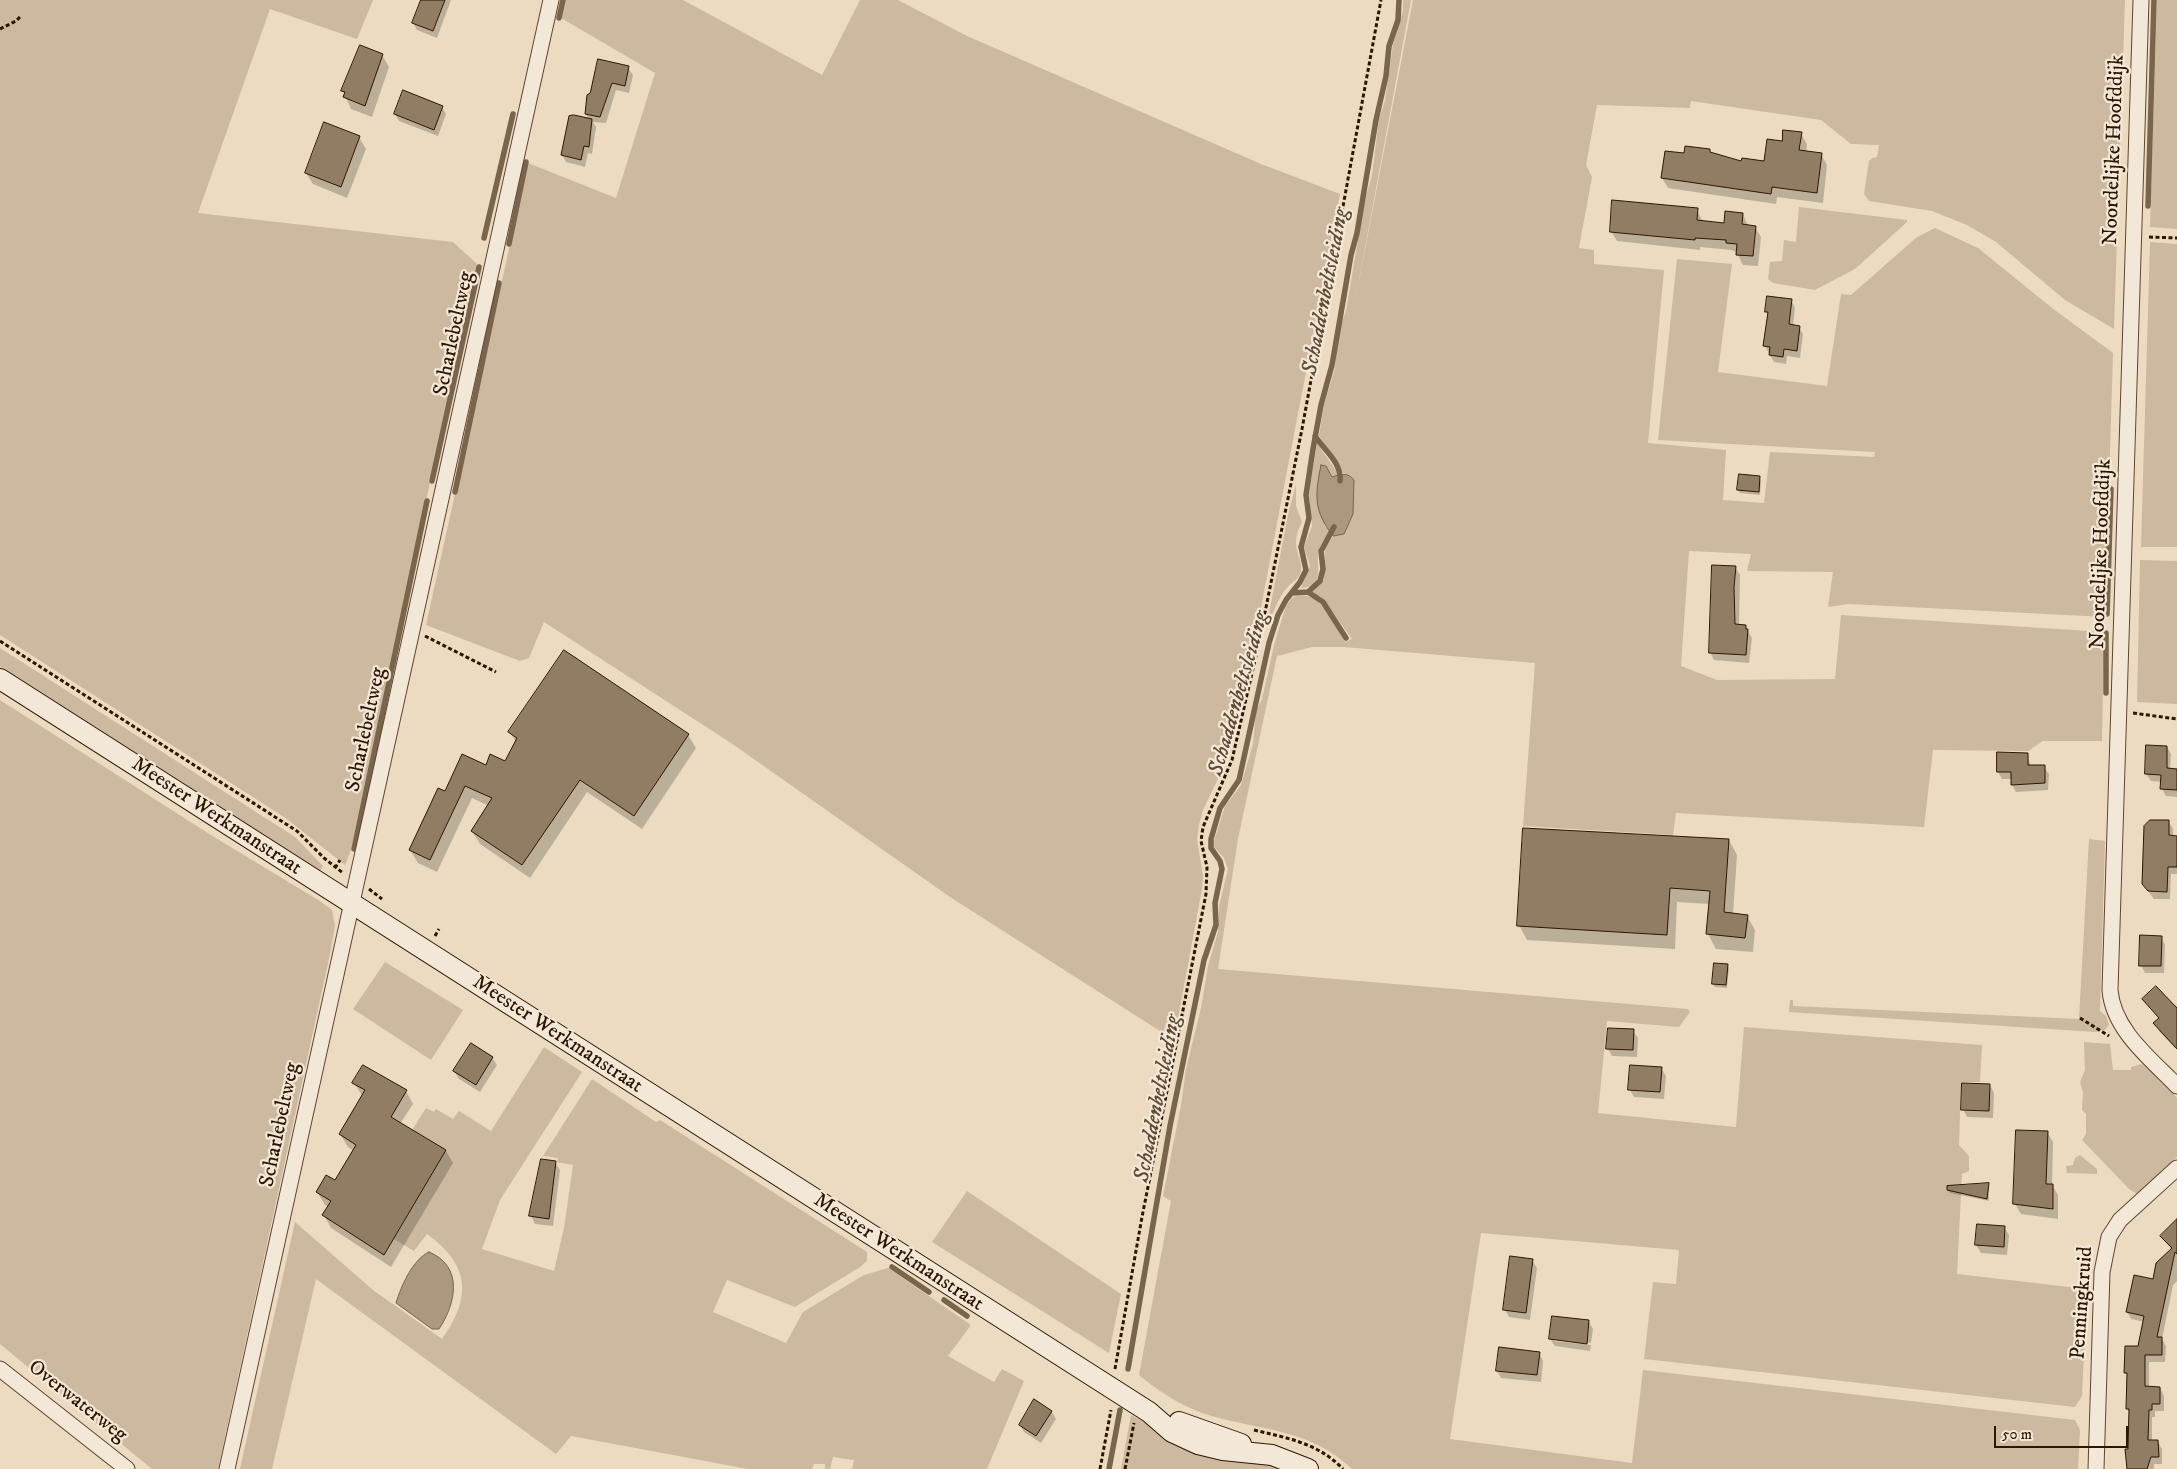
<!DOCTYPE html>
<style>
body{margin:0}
#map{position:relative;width:2177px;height:1469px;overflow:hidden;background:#ecdbc1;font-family:"IM FELL DW Pica",serif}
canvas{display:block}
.scale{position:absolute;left:1994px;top:1426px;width:134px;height:22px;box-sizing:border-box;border:2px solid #2e1500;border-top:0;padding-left:6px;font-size:15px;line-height:18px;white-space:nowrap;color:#2e1500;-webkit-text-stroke:4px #f3e8d7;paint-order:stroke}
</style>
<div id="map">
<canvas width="2177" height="1469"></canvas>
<div class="scale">50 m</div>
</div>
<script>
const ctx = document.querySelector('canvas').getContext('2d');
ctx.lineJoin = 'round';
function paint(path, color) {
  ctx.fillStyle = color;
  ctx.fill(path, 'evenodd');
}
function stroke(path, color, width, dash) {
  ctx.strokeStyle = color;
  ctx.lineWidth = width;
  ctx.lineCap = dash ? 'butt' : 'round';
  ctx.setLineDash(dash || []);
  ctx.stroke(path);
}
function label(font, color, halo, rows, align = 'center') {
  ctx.font = font + ' "IM FELL DW Pica",serif';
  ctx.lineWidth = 4.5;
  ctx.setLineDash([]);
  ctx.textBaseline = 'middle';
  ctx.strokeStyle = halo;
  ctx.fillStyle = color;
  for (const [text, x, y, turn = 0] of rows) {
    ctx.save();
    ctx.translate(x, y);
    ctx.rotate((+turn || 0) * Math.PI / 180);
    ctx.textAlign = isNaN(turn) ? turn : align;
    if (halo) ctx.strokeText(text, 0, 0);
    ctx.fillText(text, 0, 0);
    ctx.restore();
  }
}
const green = new Path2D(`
 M 0,0 L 373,0 L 357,39 L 270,9 L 198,213 L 453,242 L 477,264 L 351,850 L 345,865 L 287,819 L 0,635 Z
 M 565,0 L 683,0 L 822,75 L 860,0 L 898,0 L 967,36 L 1261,164 L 1340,194 L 1254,644 L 1226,762 L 1203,810 L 1199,825 L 1197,839 L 1203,876 L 1202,889 L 1174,1040 L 950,897 L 731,743 L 544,622 L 529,658 L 520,661 L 426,625 L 528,163 L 616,198 L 655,73 L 561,18 Z
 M 1403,0 L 1411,0 L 1354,307 L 1413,0 L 2125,0 L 2114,329 L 2065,300 L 1996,242 L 1967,225 L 1932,211 L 1869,201 L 1864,194 L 1869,161 L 1872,158 L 1877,157 L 1879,145 L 1851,144 L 1821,120 L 1691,101 L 1690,108 L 1597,105 L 1586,165 L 1592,177 L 1579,248 L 1594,250 L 1594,264 L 1664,270 L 1648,443 L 1726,450 L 1723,500 L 1764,503 L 1770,452 L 1874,457 L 1875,452 L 1658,440 L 1677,259 L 1732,264 L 1718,372 L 1827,386 L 1841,294 L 1851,295 L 1917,237 L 1935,228 L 1978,248 L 2052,308 L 2113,353 L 2105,617 L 1849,604 L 1828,607 L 1833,572 L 1747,571 L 1751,554 L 1689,551 L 1681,666 L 1717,680 L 1835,679 L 1841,615 L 2104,632 L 2102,741 L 2043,741 L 2028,751 L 1933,750 L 1924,827 L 1676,813 L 1673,835 L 1523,826 L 1535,663 L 1344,647 L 1312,647 L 1277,656 L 1238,839 L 1218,969 L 1688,1009 L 1690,1012 L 1679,1027 L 1607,1021 L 1598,1113 L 1736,1127 L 1744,1027 L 1982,1045 L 1980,1082 L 1961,1082 L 1959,1145 L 1969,1156 L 1969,1171 L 1962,1174 L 1957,1274 L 2087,1289 L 2082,1396 L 2075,1407 L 1644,1359 L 1653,1282 L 1676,1284 L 1679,1250 L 1481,1233 L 1450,1439 L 1632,1463 L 1643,1370 L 2075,1420 L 2080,1430 L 2078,1469 L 1352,1469 C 1310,1429 1264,1431 1212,1416 C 1186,1409 1159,1392 1139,1375 L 1171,1201 L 1163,1196 L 1181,1105 L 1186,1069 L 1201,1008 L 1208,966 L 1218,932 L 1219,906 L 1228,869 L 1224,858 L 1214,847 L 1214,841 L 1225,806 L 1241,785 L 1253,744 L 1256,711 L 1262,699 L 1275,641 L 1286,606 L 1292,598 C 1319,586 1333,622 1345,642 L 1352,639 L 1324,600 L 1312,591 L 1324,579 L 1325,547 L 1333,536 L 1344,534 C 1352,515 1358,497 1351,476 L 1343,473 L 1319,436 L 1324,405 L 1335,368 L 1339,329 L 1346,311 L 1364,204 L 1372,175 L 1379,119 L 1385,101 L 1393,44 L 1403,10 Z
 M 2157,0 L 2177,0 L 2177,229 L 2150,227 Z
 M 1799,207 L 1907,220 L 1907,222 L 1855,269 L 1815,290 L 1773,283 L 1768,279 L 1770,262 L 1782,261 L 1784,240 L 1796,242 Z
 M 2150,242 L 2177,244 L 2177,547 L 2141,547 Z
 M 1317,443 L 1339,475 L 1332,477 L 1326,466 L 1324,525 L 1330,532 C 1326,537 1321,543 1319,549 C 1314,566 1328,586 1301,588 L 1310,566 L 1304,547 L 1312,526 L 1309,494 Z
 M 1296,484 L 1296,506 L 1302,522 C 1287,550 1306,558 1300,574 C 1297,581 1291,582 1287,588 C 1277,599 1273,615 1266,629 L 1288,515 Z
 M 2140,560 L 2177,561 L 2177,704 L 2137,702 Z
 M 0,648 L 295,837 L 323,866 L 320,871 L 0,667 Z
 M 0,700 L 214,837 L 320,901 L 332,910 L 335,926 L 330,954 L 218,1469 L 152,1469 L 0,1344 Z
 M 2089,839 L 2105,841 L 2100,1011 L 2106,1016 L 2109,1025 L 2105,1030 L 2095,1032 L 1789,1012 L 1790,1000 L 1793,1000 L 1793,1006 L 2079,1019 Z
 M 385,962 L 463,1010 L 431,1060 L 353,1009 Z
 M 2084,1042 L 2110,1044 L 2113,1070 L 2131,1070 L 2131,1067 L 2142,1064 L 2151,1072 L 2152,1070 L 2177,1098 L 2177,1157 L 2137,1194 L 2129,1189 L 2082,1140 L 2086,1134 L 2086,1114 L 2082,1110 L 2083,1092 L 2080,1082 L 2085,1070 Z
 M 544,1047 L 582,1072 L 500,1200 L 482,1249 L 554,1271 L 564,1228 L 573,1165 L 557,1162 L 558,1158 L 543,1156 L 592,1079 L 656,1122 L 660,1120 L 867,1252 L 867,1261 L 860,1267 L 795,1307 L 727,1280 L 713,1312 L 786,1343 L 803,1312 L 864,1275 L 888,1268 L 971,1325 L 948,1356 L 994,1382 L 1002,1369 L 1024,1381 L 987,1469 L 852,1469 L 854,1460 L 833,1457 L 830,1469 L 825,1469 L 825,1464 L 814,1464 L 812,1469 L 748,1469 L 571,1436 L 556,1454 L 316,1279 L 272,1469 L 240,1469 L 295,1222 L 373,1290 L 442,1339 C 472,1297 470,1265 427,1234 L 414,1251 L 394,1239 L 446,1150 L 412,1130 L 426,1108 L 434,1112 L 436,1109 L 453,1119 L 459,1111 L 491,1131 Z
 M 2080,1155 L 2097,1169 L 2097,1174 L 2067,1173 L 2066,1166 L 2073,1165 L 2075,1158 Z
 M 967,1191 L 1121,1294 L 1109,1353 L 932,1242 Z
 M 1131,1415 L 1190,1446 L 1273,1465 L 1282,1469 L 1121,1469 Z`);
const water = new Path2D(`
 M 1321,465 L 1326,466 L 1332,477 C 1341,474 1348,472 1354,480 L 1353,514 L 1344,534 L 1333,536 C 1313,510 1315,495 1321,465 Z
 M 429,1252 C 464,1266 456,1304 439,1329 L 432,1329 L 396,1303 C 401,1286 413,1259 429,1252 Z`);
const shadow = new Path2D(`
 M 422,0 L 451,0 L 437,38 L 417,30 L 413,23 Z
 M 382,55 L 389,67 L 372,117 L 351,109 L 343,91 Z
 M 628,68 L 633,75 L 629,93 L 616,90 L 606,123 L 593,122 L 596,127 L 592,154 L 588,153 L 585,167 L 566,162 L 562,155 L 589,120 L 586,114 L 588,96 Z
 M 442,107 L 446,114 L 438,136 L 399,121 L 395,114 Z
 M 1801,134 L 1807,144 L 1806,152 L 1821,154 L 1827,165 L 1823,203 L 1777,197 L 1776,204 L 1668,188 L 1662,178 L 1685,155 L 1709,150 L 1711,153 L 1742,162 L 1765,162 L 1783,142 Z
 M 359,137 L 366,149 L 347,198 L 313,184 L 306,173 Z
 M 1697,210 L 1703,222 L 1725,224 L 1743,214 L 1748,226 L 1755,227 L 1761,237 L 1758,266 L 1743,265 L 1737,253 L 1732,250 L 1700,247 L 1700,250 L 1617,241 L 1611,231 Z
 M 1791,300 L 1795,308 L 1793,326 L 1799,327 L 1803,334 L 1800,358 L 1787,356 L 1786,364 L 1774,362 L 1765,346 L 1769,316 L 1766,311 Z
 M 1759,478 L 1761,481 L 1760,495 L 1740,493 L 1738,490 Z
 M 1735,567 L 1740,575 L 1739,626 L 1745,626 L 1752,638 L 1749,663 L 1714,660 L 1710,652 Z
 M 564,652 L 688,735 L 696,748 L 642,829 L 587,792 L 530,878 L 480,844 L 472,831 L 489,806 L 472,798 L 437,872 L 418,863 L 410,850 L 445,793 L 486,767 L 506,763 L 516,742 L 510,732 Z
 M 2167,747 L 2171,754 L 2170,770 L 2177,770 L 2177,797 L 2166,796 L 2162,789 L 2162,782 L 2151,781 L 2146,774 Z
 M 2027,754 L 2031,766 L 2044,767 L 2049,774 L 2048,790 L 2016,792 L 2012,785 L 2012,779 L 2002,779 L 1998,772 Z
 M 2168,821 L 2173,829 L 2173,837 L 2177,837 L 2177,874 L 2171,874 L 2170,899 L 2154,899 L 2143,884 Z
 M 1729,840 L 1737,855 L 1733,914 L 1747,916 L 1755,930 L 1753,952 L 1716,949 L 1708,934 L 1710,904 L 1677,902 L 1675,949 L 1527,940 L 1519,925 Z
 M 2161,937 L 2165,945 L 2164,973 L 2145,973 L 2141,965 Z
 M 1727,965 L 1729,968 L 1727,988 L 1715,987 L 1713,984 Z
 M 2144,999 L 2175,1005 L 2177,1007 L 2175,1048 L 2159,1031 L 2155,1024 L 2159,1019 Z
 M 1633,1031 L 1638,1038 L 1637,1057 L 1612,1056 L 1608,1049 Z
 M 492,1058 L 497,1065 L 480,1092 L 459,1079 L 454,1071 Z
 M 1661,1068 L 1666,1076 L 1664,1099 L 1634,1097 L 1630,1090 Z
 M 354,1083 L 406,1091 L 413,1104 L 400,1124 L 446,1151 L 453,1163 L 391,1267 L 331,1228 L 324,1215 L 329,1207 L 325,1205 L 317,1192 L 336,1182 L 354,1151 L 348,1147 L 340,1134 L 363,1097 Z
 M 1990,1085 L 1994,1093 L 1993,1118 L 1967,1117 L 1963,1109 Z
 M 2047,1132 L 2053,1142 L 2052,1185 L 2058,1195 L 2058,1219 L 2021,1214 L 2015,1204 Z
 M 555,1162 L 560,1170 L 553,1226 L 535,1224 L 531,1216 Z
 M 1988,1184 L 1989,1201 L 1950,1193 L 1948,1190 Z
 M 2177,1221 L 2177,1281 L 2173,1285 L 2162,1339 L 2166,1346 L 2165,1362 L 2149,1362 L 2149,1388 L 2160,1388 L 2164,1396 L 2164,1411 L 2155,1411 L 2155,1417 L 2152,1417 L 2152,1441 L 2158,1442 L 2162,1449 L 2162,1464 L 2154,1464 L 2154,1469 L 2128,1469 L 2126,1450 L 2129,1450 L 2130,1414 L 2127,1408 L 2126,1347 L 2139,1348 L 2145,1322 L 2131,1319 L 2127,1312 L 2154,1281 L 2172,1250 L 2161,1236 Z
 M 2004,1227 L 2009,1235 L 2007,1255 L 1981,1253 L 1976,1245 Z
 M 1532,1260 L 1537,1268 L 1530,1320 L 1509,1317 L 1505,1310 Z
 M 1589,1322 L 1593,1329 L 1591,1343 L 1554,1338 L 1554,1341 L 1591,1345 L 1590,1351 L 1555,1346 L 1550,1339 Z
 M 1539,1353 L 1543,1361 L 1541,1382 L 1501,1378 L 1497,1371 Z
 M 1035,1401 L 1052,1412 L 1056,1419 L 1041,1443 L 1024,1432 L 1020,1425 Z`);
const stream = new Path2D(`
 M 559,18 L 563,0
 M 2148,206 L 2154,0
 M 484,238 L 513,114
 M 509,244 L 526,162
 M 1315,436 C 1324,450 1342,463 1340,481
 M 432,481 L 479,267
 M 455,492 L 499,283
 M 1308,592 L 1323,602 L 1346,638
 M 1292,593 L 1308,592 L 1320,581 L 1323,569 L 1321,551 L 1334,527
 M 2107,614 L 2111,489
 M 2106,633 L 2106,693
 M 354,849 L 427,501
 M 892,1267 L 929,1292
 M 944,1300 L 967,1316
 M 1128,1369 L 1170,1126 L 1204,960 L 1216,925 L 1215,903 L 1222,869 L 1220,861 L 1211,848 L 1211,839 L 1220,808 L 1239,780 L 1269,643 L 1278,615 L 1286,600 L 1300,582 L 1306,570 L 1301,547 L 1309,518 L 1306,495 L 1313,449 L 1321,405 L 1332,365 L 1351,255 L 1357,233 L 1376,120 L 1386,76 L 1389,46 L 1398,20 L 1399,0
 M 1109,1469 L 1120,1410`);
const building = new Path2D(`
 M 421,0 L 445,0 L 433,31 L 412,23 Z
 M 360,45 L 383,54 L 365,106 L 343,97 L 345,92 L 341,91 Z
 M 598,59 L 629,66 L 625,86 L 612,83 L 600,117 L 585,114 L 587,95 L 590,93 Z
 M 403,90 L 443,106 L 434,130 L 394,114 Z
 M 574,115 L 592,119 L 589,147 L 584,146 L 581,160 L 561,155 L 569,116 Z
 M 324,122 L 360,136 L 341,187 L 305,173 Z
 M 1783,130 L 1802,132 L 1799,150 L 1822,153 L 1817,193 L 1772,187 L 1771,194 L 1661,178 L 1665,151 L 1684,153 L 1685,146 L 1710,149 L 1710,152 L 1741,161 L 1742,158 L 1764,161 L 1767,139 L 1782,141 Z
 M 1612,200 L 1698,208 L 1697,220 L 1724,223 L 1725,211 L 1743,213 L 1742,224 L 1756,226 L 1753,256 L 1736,255 L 1737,244 L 1726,243 L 1726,240 L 1695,238 L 1695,240 L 1610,232 Z
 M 1767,296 L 1792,299 L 1789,324 L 1800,326 L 1797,351 L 1784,349 L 1783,357 L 1769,355 L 1770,347 L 1763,346 L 1768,312 L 1765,312 Z
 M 1739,474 L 1760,476 L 1759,492 L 1737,490 Z
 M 1712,565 L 1736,566 L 1734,587 L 1735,624 L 1746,625 L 1746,629 L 1748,629 L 1746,655 L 1709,653 Z
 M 564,650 L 689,734 L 634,816 L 580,780 L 522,865 L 471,831 L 492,798 L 465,786 L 430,860 L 409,850 L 438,788 L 445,791 L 462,754 L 486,765 L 490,754 L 505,761 L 517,738 L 508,732 Z
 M 2146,745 L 2167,746 L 2167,768 L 2177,769 L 2177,790 L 2160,789 L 2161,775 L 2145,774 Z
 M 1997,752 L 2028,753 L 2028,765 L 2045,765 L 2045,783 L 2011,785 L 2011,772 L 1997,772 Z
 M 2150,820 L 2169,820 L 2169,835 L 2177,836 L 2177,867 L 2168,867 L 2167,892 L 2148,891 L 2142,884 L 2144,826 Z
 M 1523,828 L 1729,839 L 1724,912 L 1748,915 L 1745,938 L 1706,934 L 1710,891 L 1670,888 L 1667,935 L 1517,926 Z
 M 2140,935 L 2162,936 L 2161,966 L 2139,966 Z
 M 1714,963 L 1728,964 L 1726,985 L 1712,984 Z
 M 2156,986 L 2177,1008 L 2177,1049 L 2153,1023 L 2159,1018 L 2142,999 Z
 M 1608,1028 L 1634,1029 L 1633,1050 L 1606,1049 Z
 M 471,1043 L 493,1057 L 476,1085 L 453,1071 Z
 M 363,1065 L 407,1090 L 391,1117 L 446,1150 L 384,1255 L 322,1215 L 331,1201 L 316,1192 L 326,1175 L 335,1180 L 356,1145 L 339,1134 L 365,1090 L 352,1083 Z
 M 1630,1065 L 1662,1067 L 1660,1092 L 1628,1090 Z
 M 1962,1083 L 1990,1084 L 1989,1111 L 1961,1110 Z
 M 2016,1130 L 2048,1131 L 2046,1184 L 2053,1184 L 2053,1209 L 2013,1204 Z
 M 541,1159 L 556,1161 L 549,1219 L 529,1216 Z
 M 1989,1183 L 1987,1199 L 1947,1190 L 1947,1186 Z
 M 2177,1219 L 2177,1254 L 2175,1252 L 2157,1337 L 2162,1337 L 2162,1355 L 2145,1355 L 2145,1386 L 2160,1387 L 2160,1404 L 2152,1404 L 2152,1410 L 2149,1410 L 2148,1440 L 2158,1440 L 2159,1457 L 2151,1457 L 2147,1469 L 2127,1469 L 2125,1449 L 2128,1449 L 2129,1409 L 2126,1409 L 2127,1373 L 2124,1373 L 2125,1346 L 2138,1346 L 2144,1316 L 2126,1312 L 2134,1275 L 2153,1279 L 2156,1263 L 2172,1248 L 2160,1236 Z
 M 1977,1224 L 2005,1226 L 2004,1247 L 1975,1245 Z
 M 1510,1256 L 1533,1259 L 1526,1313 L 1503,1310 Z
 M 1552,1316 L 1589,1320 L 1587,1344 L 1549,1339 Z
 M 1499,1347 L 1540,1352 L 1537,1375 L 1496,1371 Z
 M 1034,1399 L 1052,1411 L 1036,1436 L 1019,1425 Z`);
const path = new Path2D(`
 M 0,29 L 16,21 L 21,16
 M 2149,237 L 2177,238
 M 425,636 L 496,672
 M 0,641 L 297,831 L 324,858 L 343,873
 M 2133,713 L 2177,719
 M 335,868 L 340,860
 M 369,889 L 382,899
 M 435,936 L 439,929
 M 2080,1018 L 2109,1036
 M 1115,1369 L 1142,1217 L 1206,894 L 1207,867 L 1201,841 L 1203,827 L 1232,760 L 1258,647 L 1302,429 L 1381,0
 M 1254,1430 C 1287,1438 1318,1443 1343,1469
 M 1100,1469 L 1111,1410
 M 1125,1469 L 1134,1423`);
const street = new Path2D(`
 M 2141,0 L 2110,990 C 2113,1030 2151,1059 2177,1086
 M 0,1369 L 127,1469
 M 227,1469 L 551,0
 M 2096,1469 L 2102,1272 L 2109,1237 L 2120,1220 L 2177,1168`);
const secondary = new Path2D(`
 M 0,679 L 1149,1412 L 1172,1432 L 1198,1444 L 1223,1450 L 1272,1455 L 1308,1469
 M 1179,1422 L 1241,1444`);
const streetNames = [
 ["Noordelijke Hoofddijk",2115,150,-88],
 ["Scharlebeltweg",455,334,-78],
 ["Noordelijke Hoofddijk",2102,554,-88],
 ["Scharlebeltweg",367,730,-78],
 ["Meester Werkmanstraat",216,817,33],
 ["Meester Werkmanstraat",557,1035,33],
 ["Scharlebeltweg",281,1125,-78],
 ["Meester Werkmanstraat",898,1253,33],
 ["Penningkruid",2083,1303,-86],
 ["Overwaterweg",77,1402,38]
];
const waterNames = [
 ["Schaddenbeltsleiding",1327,292,-79],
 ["Schaddenbeltsleiding",1240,694,-74],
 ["Schaddenbeltsleiding",1159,1099,-79]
];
paint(green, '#ccb9a0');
paint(water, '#ab987f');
stroke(water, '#79644c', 1);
paint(shadow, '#0003');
stroke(stream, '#79644c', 5.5);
paint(building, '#917c64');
stroke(building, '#2e1500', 1);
stroke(street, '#5e4630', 17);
stroke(secondary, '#2e1500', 22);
stroke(path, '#2e1500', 3, [4, 2.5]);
stroke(street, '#f3e8d7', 15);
stroke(secondary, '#f3e8d7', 20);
label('21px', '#2e1500', '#f3e8d7', streetNames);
label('italic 22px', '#604933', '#f3e8d7', waterNames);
</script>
